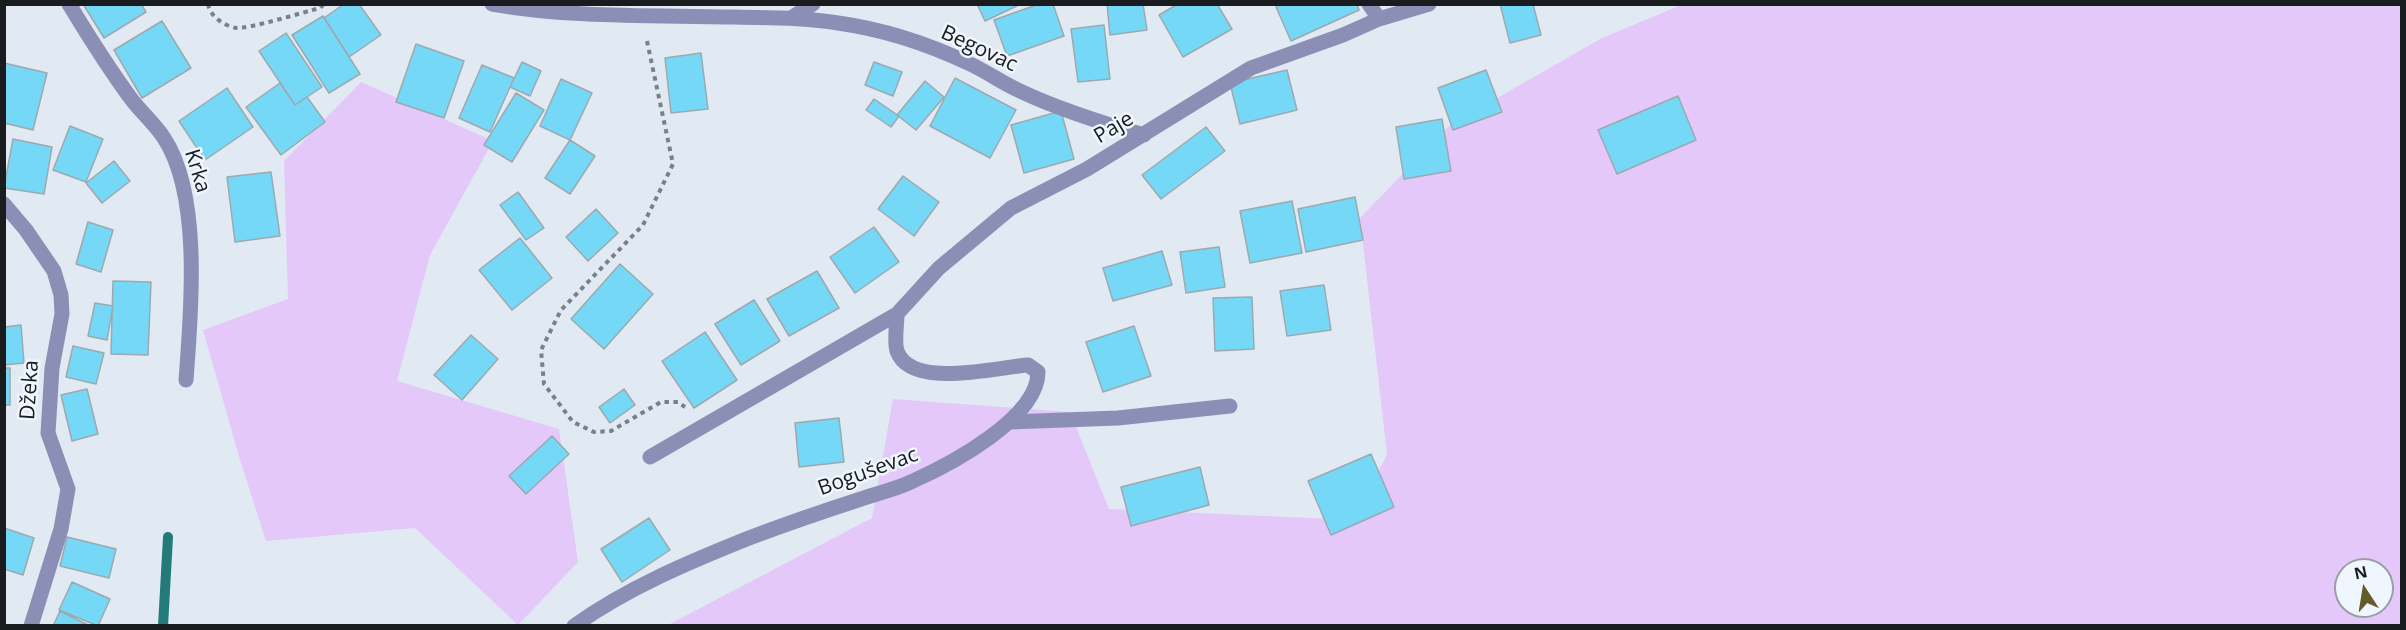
<!DOCTYPE html>
<meta charset="utf-8">
<style>
body{margin:0}
#map{position:relative;width:2406px;height:630px;overflow:hidden;background:#e1e9f3;font-family:"Open Sans",sans-serif}
canvas{display:block}
.frame{position:absolute;inset:0;border:6px solid #191c1f;pointer-events:none}
.north{position:absolute;left:2334px;top:558px;width:60px;height:60px;box-sizing:border-box;background:#eff6fe;border:2px solid #999fa5;border-radius:50%;rotate:348deg;font-size:16px;font-weight:700;line-height:24px;text-align:center;color:#191c1f}
.north::after{content:'';display:block;margin:auto;width:21px;height:27px;background:#635c28;clip-path:polygon(50% 0,100% 100%,50% 72%,0 100%)}
</style>
<div id="map">
<canvas width="2406" height="630"></canvas>
<div class="frame"></div>
<div class="north">N</div>
</div>
<script>
const ctx = document.querySelector('canvas').getContext('2d');
ctx.lineJoin = 'round';
function paint(path, color) {
  ctx.fillStyle = color;
  ctx.fill(path, 'evenodd');
}
function stroke(path, color, width, dash) {
  ctx.strokeStyle = color;
  ctx.lineWidth = width;
  ctx.lineCap = dash ? 'butt' : 'round';
  ctx.setLineDash(dash || []);
  ctx.stroke(path);
}
function label(font, color, halo, rows, align = 'center') {
  ctx.font = font + ' "Open Sans",sans-serif';
  ctx.lineWidth = 5;
  ctx.setLineDash([]);
  ctx.textBaseline = 'middle';
  ctx.strokeStyle = halo;
  ctx.fillStyle = color;
  for (const [text, x, y, turn = 0] of rows) {
    ctx.save();
    ctx.translate(x, y);
    ctx.rotate((+turn || 0) * Math.PI / 180);
    ctx.textAlign = isNaN(turn) ? turn : align;
    if (halo) ctx.strokeText(text, 0, 0);
    ctx.fillText(text, 0, 0);
    ctx.restore();
  }
}
const green = new Path2D(`
 M 1681,5 L 2401,5 L 2401,625 L 666,626 L 872,518 L 893,399 L 1070,412 L 1109,509 L 1355,520 L 1387,454 L 1360,218 L 1450,125 L 1602,38 ZM 2346,570 L 2382,570 L 2382,606 L 2346,606 Z
 M 361,82 L 493,141 L 430,255 L 397,381 L 559,429 L 578,562 L 518,625 L 415,528 L 266,541 L 240,460 L 203,330 L 288,299 L 284,161 Z`);
const stream = new Path2D(`
 M 163,626 L 168,537`);
const building = new Path2D(`
 M 83,4 L 141,4 L 146,12 L 104,38 Z
 M 344,4 L 359,4 L 381,35 L 349,57 L 324,18 Z
 M 977,4 L 1021,4 L 985,21 Z
 M 1039,4 L 1053,4 L 1064,36 L 1007,56 L 994,20 Z
 M 1107,4 L 1143,4 L 1147,30 L 1110,35 Z
 M 1178,4 L 1217,4 L 1232,29 L 1183,57 L 1159,15 Z
 M 1282,4 L 1357,4 L 1359,10 L 1291,41 L 1276,7 Z
 M 1500,4 L 1533,4 L 1541,35 L 1510,43 Z
 M 323,16 L 360,74 L 329,93 L 292,35 Z
 M 162,21 L 191,68 L 142,98 L 114,50 Z
 M 1104,25 L 1110,79 L 1078,82 L 1071,29 Z
 M 286,33 L 322,87 L 295,105 L 259,51 Z
 M 416,44 L 464,61 L 444,118 L 396,102 Z
 M 701,53 L 708,109 L 671,113 L 665,58 Z
 M 522,62 L 541,71 L 530,96 L 510,87 Z
 M 874,62 L 902,72 L 893,96 L 865,85 Z
 M 4,63 L 47,73 L 33,130 L 4,123 Z
 M 482,65 L 514,78 L 490,132 L 459,118 Z
 M 1287,70 L 1297,110 L 1240,124 L 1230,83 Z
 M 1486,70 L 1502,112 L 1453,130 L 1438,88 Z
 M 955,78 L 1016,110 L 990,158 L 930,126 Z
 M 561,79 L 592,93 L 570,140 L 540,126 Z
 M 925,81 L 944,97 L 916,130 L 897,115 Z
 M 280,83 L 295,105 L 307,97 L 325,122 L 281,155 L 246,107 Z
 M 227,88 L 253,127 L 205,160 L 179,121 Z
 M 516,93 L 544,110 L 512,162 L 484,145 Z
 M 1678,96 L 1696,140 L 1617,174 L 1598,130 Z
 M 874,99 L 899,116 L 891,127 L 866,110 Z
 M 1061,111 L 1074,159 L 1024,173 L 1011,125 Z
 M 1442,119 L 1451,171 L 1404,179 L 1396,127 Z
 M 70,126 L 103,139 L 86,182 L 53,170 Z
 M 1206,127 L 1225,151 L 1161,199 L 1142,175 Z
 M 13,139 L 52,147 L 44,194 L 4,188 Z
 M 570,140 L 595,156 L 570,194 L 545,178 Z
 M 114,161 L 130,181 L 102,203 L 86,183 Z
 M 271,172 L 280,236 L 235,242 L 227,177 Z
 M 903,176 L 939,202 L 914,236 L 878,209 Z
 M 518,192 L 544,228 L 526,240 L 500,205 Z
 M 1355,197 L 1363,240 L 1306,252 L 1298,209 Z
 M 1292,201 L 1302,253 L 1250,263 L 1240,211 Z
 M 596,209 L 618,233 L 588,261 L 566,237 Z
 M 88,222 L 113,230 L 101,272 L 76,264 Z
 M 874,227 L 899,262 L 855,293 L 830,257 Z
 M 520,238 L 552,278 L 512,310 L 479,270 Z
 M 1219,247 L 1225,287 L 1186,293 L 1180,252 Z
 M 1162,251 L 1172,285 L 1113,301 L 1103,268 Z
 M 620,264 L 653,294 L 604,349 L 571,319 Z
 M 817,271 L 839,308 L 789,336 L 767,299 Z
 M 113,281 L 151,282 L 148,355 L 111,354 Z
 M 1324,285 L 1331,330 L 1287,336 L 1280,291 Z
 M 1252,297 L 1254,349 L 1215,351 L 1213,298 Z
 M 754,300 L 780,341 L 741,365 L 715,324 Z
 M 95,303 L 113,306 L 107,340 L 88,336 Z
 M 21,325 L 24,363 L 4,365 L 4,327 Z
 M 1134,326 L 1151,376 L 1103,392 L 1086,342 Z
 M 705,332 L 737,380 L 694,408 L 662,361 Z
 M 471,335 L 498,359 L 462,400 L 434,375 Z
 M 73,346 L 104,353 L 96,384 L 66,377 Z
 M 4,368 L 10,368 L 10,405 L 4,405 Z
 M 87,389 L 98,434 L 72,441 L 61,395 Z
 M 624,389 L 635,405 L 610,423 L 599,407 Z
 M 839,418 L 844,462 L 799,467 L 795,423 Z
 M 552,436 L 569,454 L 526,494 L 509,476 Z
 M 1371,454 L 1394,507 L 1331,535 L 1308,481 Z
 M 1200,467 L 1209,505 L 1131,526 L 1121,487 Z
 M 649,518 L 670,550 L 622,582 L 601,549 Z
 M 4,528 L 34,538 L 23,575 L 4,569 Z
 M 67,537 L 116,549 L 109,578 L 60,566 Z
 M 72,582 L 110,599 L 98,626 L 59,610 Z
 M 60,611 L 90,626 L 53,626 Z`);
const path = new Path2D(`
 M 208,4 C 210,16 224,26 236,28 C 249,29 304,12 320,8 L 324,4
 M 647,41 L 673,164 L 643,225 L 561,310 L 541,350 L 544,384 L 573,422 L 594,432 L 611,431 L 661,402 L 678,402 L 685,407`);
const minor = new Path2D(`
 M 69,4 C 89,37 109,69 132,100 C 142,113 155,124 164,138 C 202,196 191,313 186,380
 M 492,4 C 571,18 653,15 733,17 C 768,18 803,17 838,23 C 881,29 928,44 968,63 C 986,71 1002,83 1020,91 C 1060,110 1102,123 1144,135
 M 1369,4 L 1379,19
 M 791,18 L 813,4
 M 4,204 L 26,230 L 54,271 L 61,295 L 62,314 L 52,368 L 48,433 L 68,489 L 61,529 L 31,626
 M 1009,422 L 1118,418 L 1230,406
 M 650,457 L 897,314 L 939,268 L 1011,208 L 1087,169 L 1251,68 L 1343,35 L 1379,19 L 1429,4
 M 574,626 C 627,588 689,562 749,538 C 786,524 824,511 861,499 C 878,493 897,489 913,481 C 951,464 1038,418 1038,372 L 1028,365 C 997,367 911,390 897,351 C 894,341 897,324 897,314`);
const streetNames = [
 ["Begovac",979,49,25],
 ["Paje",1114,128,-31],
 ["Krka",197,171,73],
 ["Džeka",30,390,-86],
 ["Boguševac",868,472,-20]
];
paint(green, '#e5c8fa');
stroke(stream, '#247a79', 10);
paint(building, '#75d8f7');
stroke(building, '#9da9ae', 1.5);
stroke(path, '#7a8086', 4, [4.5, 4.5]);
stroke(minor, '#8b8fb6', 15);
label('21px', '#191c1f', '#eff6fe', streetNames);
</script>
